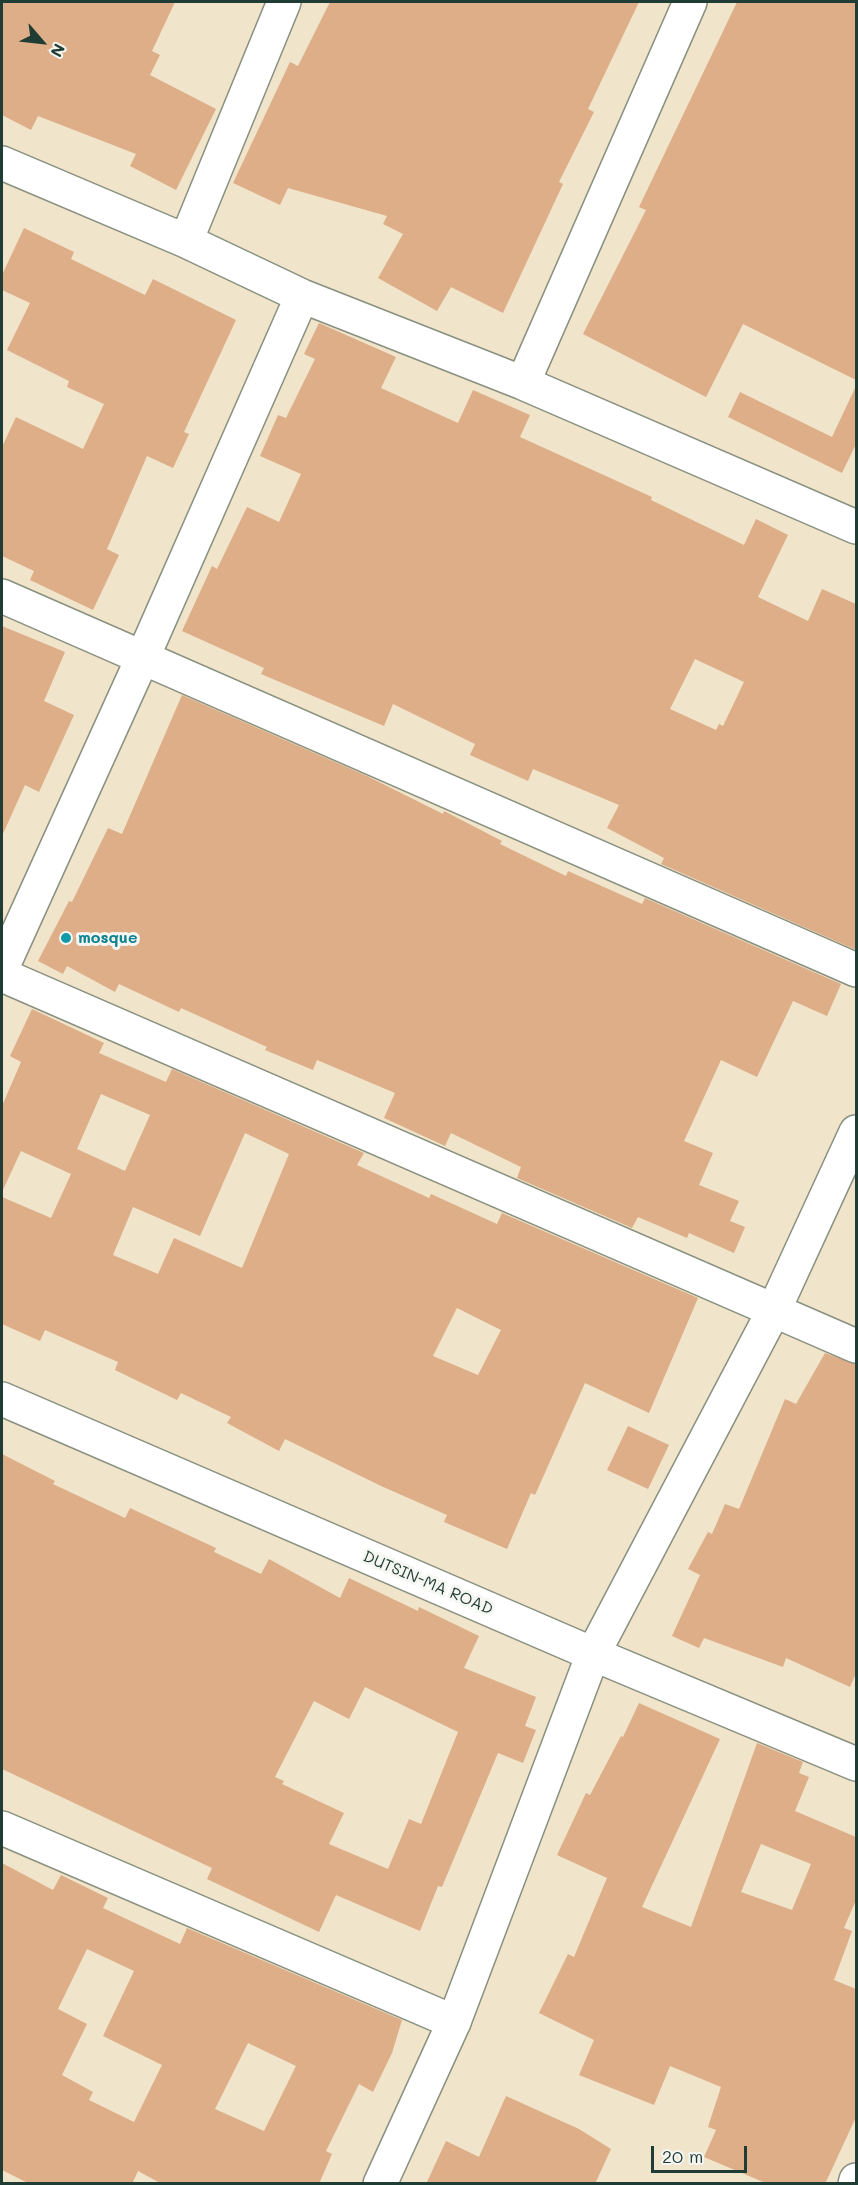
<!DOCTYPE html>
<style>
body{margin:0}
#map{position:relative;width:858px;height:2185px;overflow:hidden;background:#f0e4ca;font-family:Mali,sans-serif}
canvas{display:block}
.frame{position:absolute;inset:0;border:3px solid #1f3d34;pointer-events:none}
.north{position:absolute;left:12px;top:12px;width:60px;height:60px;-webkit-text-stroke:4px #f6f6f2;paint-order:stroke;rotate:118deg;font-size:16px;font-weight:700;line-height:24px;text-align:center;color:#1f3d34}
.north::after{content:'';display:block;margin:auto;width:21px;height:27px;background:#1f3d34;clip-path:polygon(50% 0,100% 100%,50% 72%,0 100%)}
.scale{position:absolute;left:651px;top:2146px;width:96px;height:27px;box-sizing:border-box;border:3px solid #1f3d34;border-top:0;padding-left:8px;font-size:18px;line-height:21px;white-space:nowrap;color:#1f3d34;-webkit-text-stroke:4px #f6f6f2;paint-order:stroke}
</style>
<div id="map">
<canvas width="858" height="2185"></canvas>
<div class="frame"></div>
<div class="north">N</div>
<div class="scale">20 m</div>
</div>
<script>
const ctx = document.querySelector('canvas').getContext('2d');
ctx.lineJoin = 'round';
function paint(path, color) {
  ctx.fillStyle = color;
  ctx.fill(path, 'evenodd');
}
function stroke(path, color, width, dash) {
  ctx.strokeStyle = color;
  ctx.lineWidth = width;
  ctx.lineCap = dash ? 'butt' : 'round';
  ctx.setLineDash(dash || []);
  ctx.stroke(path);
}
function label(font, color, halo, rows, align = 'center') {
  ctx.font = font + ' Mali,sans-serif';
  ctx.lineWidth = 6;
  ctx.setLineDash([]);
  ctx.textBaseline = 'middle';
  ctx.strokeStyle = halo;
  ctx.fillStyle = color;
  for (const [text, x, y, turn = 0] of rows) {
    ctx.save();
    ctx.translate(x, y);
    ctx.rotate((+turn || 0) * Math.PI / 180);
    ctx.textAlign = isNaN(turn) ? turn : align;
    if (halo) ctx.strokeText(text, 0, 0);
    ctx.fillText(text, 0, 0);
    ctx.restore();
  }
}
const building = new Path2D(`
 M 2,2 L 175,2 L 152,51 L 160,55 L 150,75 L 216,109 L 176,190 L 130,166 L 136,154 L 38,116 L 31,130 L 2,115 Z
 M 330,2 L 639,2 L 588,109 L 594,112 L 559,182 L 563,184 L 503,313 L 451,287 L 437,311 L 378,278 L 403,234 L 383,224 L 387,216 L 288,188 L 280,205 L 233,183 L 290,62 L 298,66 Z
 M 737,2 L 856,2 L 856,380 L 743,324 L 706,397 L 583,334 L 646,210 L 639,207 Z
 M 24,228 L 74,252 L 71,259 L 145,295 L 153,279 L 236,320 L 184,432 L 189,434 L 173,468 L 147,456 L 107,549 L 119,555 L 93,610 L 30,580 L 34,571 L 2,556 L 2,447 L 16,417 L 83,449 L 104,404 L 67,387 L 69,381 L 7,350 L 30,303 L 2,290 L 2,275 Z
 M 319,323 L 396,357 L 381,388 L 458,423 L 473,390 L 530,415 L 520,437 L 652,497 L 651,500 L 744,545 L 756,519 L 788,535 L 758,597 L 808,621 L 822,589 L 856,604 L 856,950 L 661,864 L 664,858 L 607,828 L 619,805 L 533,769 L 528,781 L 470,755 L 475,744 L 393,704 L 384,726 L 261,674 L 264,668 L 182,631 L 212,566 L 217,569 L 247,507 L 279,522 L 301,474 L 260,456 L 278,415 L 286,418 L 315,359 L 304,354 ZM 695,659 L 744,682 L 723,726 L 719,724 L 716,730 L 670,709 Z
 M 856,386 L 856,444 L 842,473 L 728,417 L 740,392 L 832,437 Z
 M 2,626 L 65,652 L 44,701 L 74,715 L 39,792 L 25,785 L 2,836 Z
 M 182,695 L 367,776 L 443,814 L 444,811 L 502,841 L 500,844 L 566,876 L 568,871 L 642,904 L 645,898 L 841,984 L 827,1016 L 793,1001 L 757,1077 L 721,1060 L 684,1141 L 713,1153 L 699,1185 L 739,1201 L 730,1221 L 745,1227 L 734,1253 L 689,1233 L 687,1238 L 638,1217 L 632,1228 L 517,1178 L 521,1167 L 451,1133 L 445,1146 L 384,1118 L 395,1093 L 317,1060 L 313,1070 L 265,1050 L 267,1047 L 181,1008 L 179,1012 L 119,984 L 115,992 L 67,966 L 63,974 L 38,961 L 69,901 L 72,902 L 108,828 L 122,834 Z
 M 32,1009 L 104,1043 L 99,1053 L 166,1082 L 172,1069 L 364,1153 L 357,1165 L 429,1198 L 431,1194 L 497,1224 L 502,1213 L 698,1298 L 649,1413 L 585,1383 L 535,1495 L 531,1493 L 507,1549 L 444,1522 L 447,1515 L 381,1486 L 285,1439 L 279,1451 L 227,1423 L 231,1417 L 181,1393 L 177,1400 L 115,1370 L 118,1362 L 45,1330 L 40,1341 L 2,1324 L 2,1197 L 51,1218 L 71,1174 L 21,1151 L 2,1192 L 2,1106 L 21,1062 L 10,1056 ZM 101,1094 L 150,1115 L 125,1171 L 77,1149 ZM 245,1133 L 289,1154 L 242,1268 L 174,1238 L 158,1274 L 113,1255 L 133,1207 L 200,1236 ZM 457,1308 L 501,1330 L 478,1375 L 433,1356 Z
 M 825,1353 L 856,1364 L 856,1673 L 850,1687 L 786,1658 L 783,1667 L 704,1638 L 699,1648 L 672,1636 L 700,1575 L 688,1569 L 708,1532 L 712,1534 L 725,1504 L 739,1509 L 785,1399 L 796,1404 Z
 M 628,1426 L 669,1445 L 648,1489 L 607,1470 Z
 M 2,1454 L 55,1481 L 53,1484 L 125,1518 L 130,1508 L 216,1548 L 214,1552 L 261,1574 L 269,1559 L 340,1598 L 349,1578 L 418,1611 L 419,1607 L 479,1636 L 464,1668 L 536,1697 L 525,1726 L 536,1730 L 523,1763 L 498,1753 L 442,1887 L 438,1886 L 420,1931 L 336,1895 L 319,1932 L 207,1879 L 212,1868 L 2,1769 ZM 365,1687 L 458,1732 L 421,1824 L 409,1819 L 388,1869 L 329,1844 L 344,1813 L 282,1784 L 284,1781 L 275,1777 L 314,1701 L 349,1719 Z
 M 639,1703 L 720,1739 L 642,1907 L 691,1927 L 757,1743 L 803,1762 L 799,1773 L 809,1777 L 795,1811 L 856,1837 L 856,1900 L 844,1928 L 852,1931 L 834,1980 L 856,1989 L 856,2117 L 825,2184 L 768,2184 L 704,2157 L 716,2130 L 708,2127 L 721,2087 L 670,2066 L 654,2105 L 579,2075 L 594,2040 L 539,2013 L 568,1954 L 574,1957 L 607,1878 L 557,1855 L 586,1793 L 590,1795 L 621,1736 L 623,1737 ZM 761,1844 L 811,1864 L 792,1910 L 741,1892 Z
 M 2,1863 L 53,1890 L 61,1875 L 108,1898 L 103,1908 L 180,1944 L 187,1928 L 402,2020 L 392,2053 L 373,2092 L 359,2084 L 326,2151 L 332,2154 L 319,2184 L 162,2184 L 138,2171 L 132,2184 L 30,2184 L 2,2170 ZM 87,1949 L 134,1971 L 103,2036 L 162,2065 L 134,2122 L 89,2100 L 93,2092 L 62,2075 L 87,2024 L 58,2009 ZM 248,2043 L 296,2066 L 264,2131 L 215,2109 Z
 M 506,2096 L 579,2129 L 611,2149 L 595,2184 L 426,2184 L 446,2141 L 479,2157 Z`);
const street = new Path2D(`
 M 2,163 L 186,241 L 302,296 L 523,383 L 856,527
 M 186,241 L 284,2
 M 523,383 L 690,2
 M 2,596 L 856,970
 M 2,968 L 143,657 L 302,296
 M 2,975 L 856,1346
 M 2,1399 L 593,1654 L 856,1764
 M 2,1828 L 454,2022
 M 855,2184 L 856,2180`);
const secondary = new Path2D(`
 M 380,2184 L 454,2022 L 593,1654 L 774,1310 L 856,1132`);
const markers = [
 [66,938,6,"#0f9aa8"]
];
const cultureNames = [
 ["mosque",78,938]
];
const streetNames = [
 ["DUTSIN-MA ROAD",428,1583,23]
];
paint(building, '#ddae88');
stroke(street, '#88907f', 36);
stroke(secondary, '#88907f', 36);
stroke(street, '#fff', 33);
stroke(secondary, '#fff', 33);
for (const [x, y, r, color] of markers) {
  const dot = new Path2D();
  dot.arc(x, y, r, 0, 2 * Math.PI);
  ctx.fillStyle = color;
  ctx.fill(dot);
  stroke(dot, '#f6f6f2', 2);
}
label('bold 16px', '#0d838f', '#f6f6f2', cultureNames, 'left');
label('16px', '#1f3d34', '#f6f6f2', streetNames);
</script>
